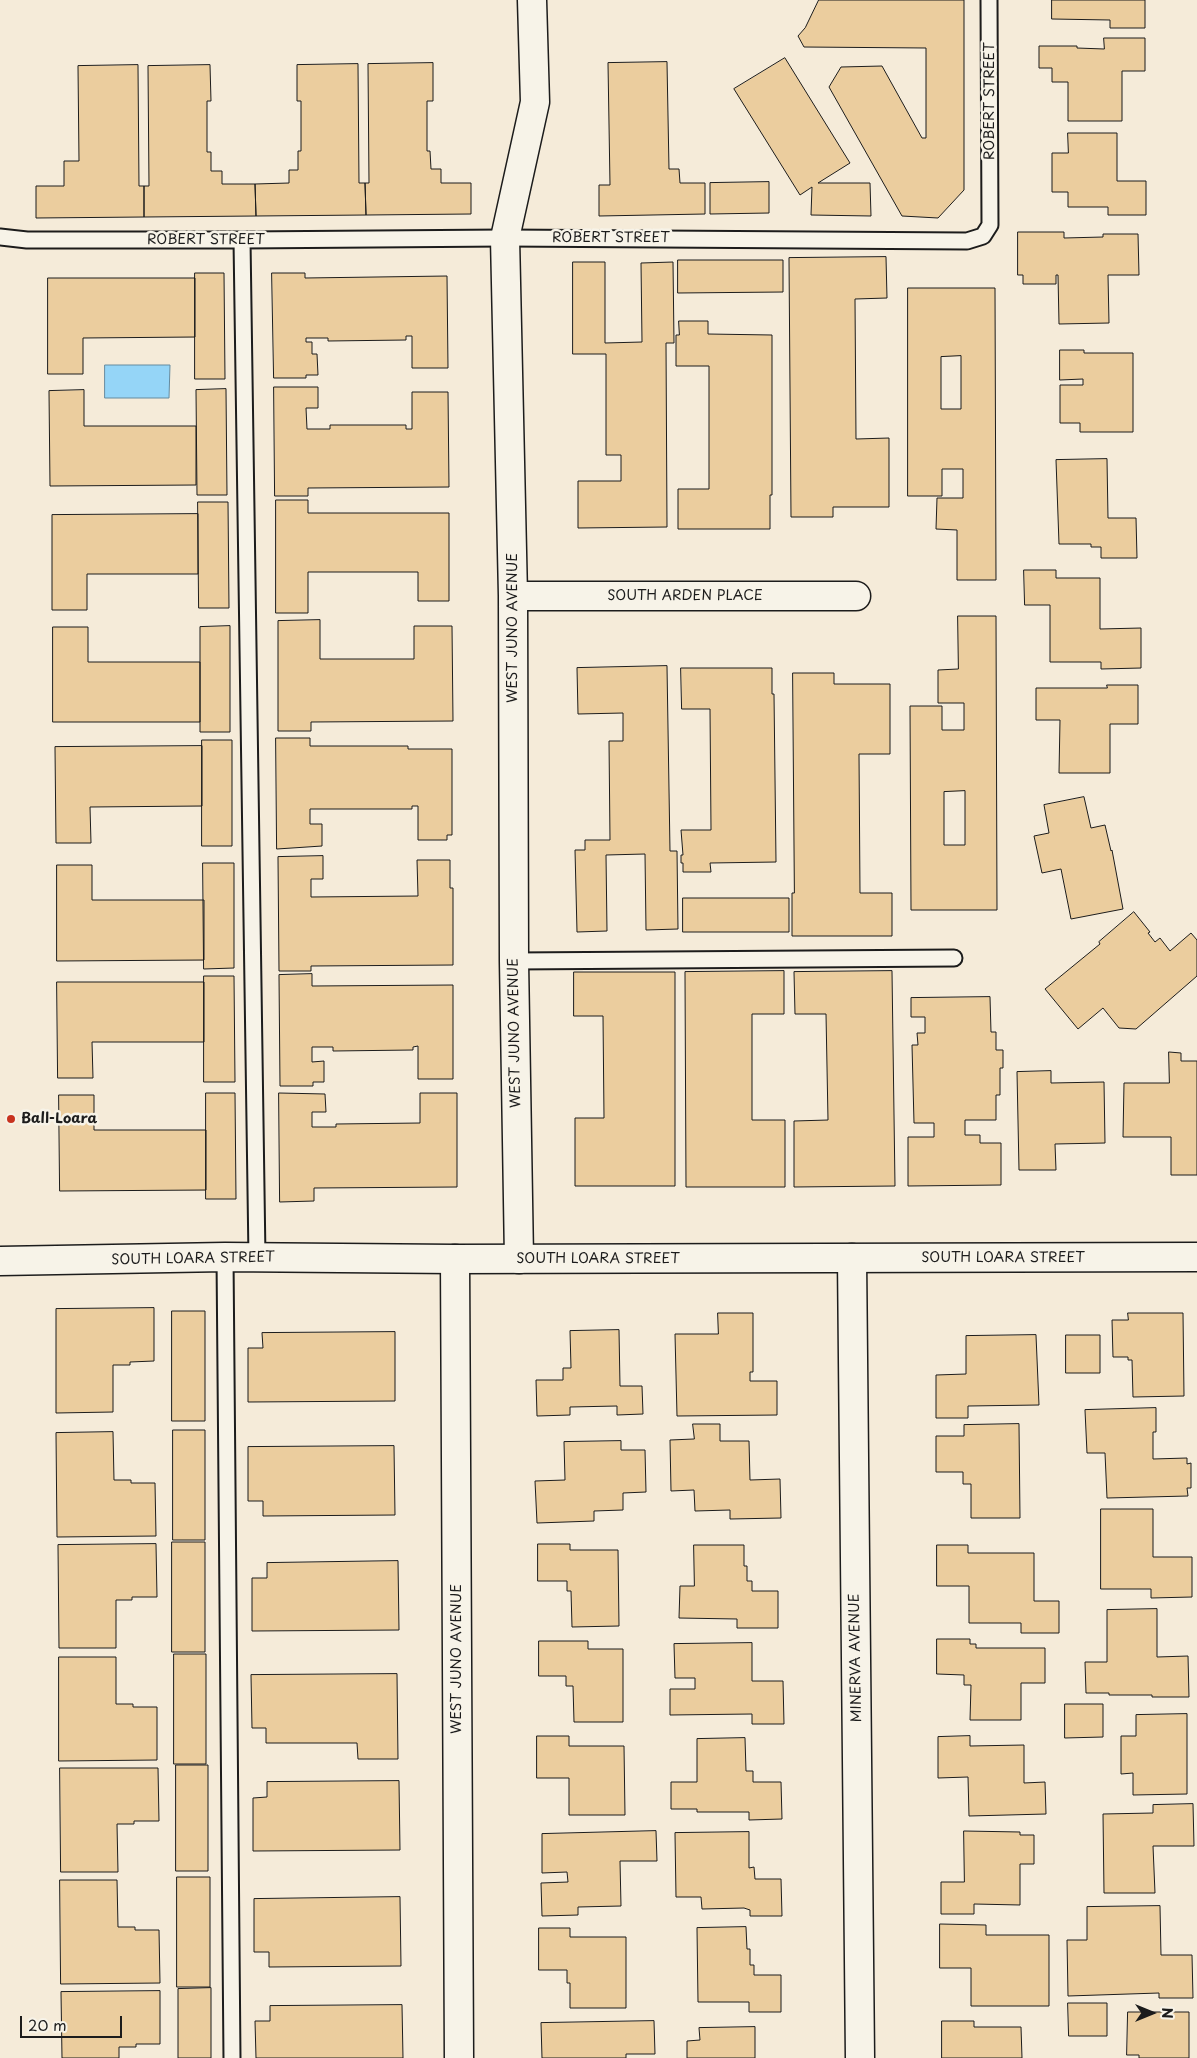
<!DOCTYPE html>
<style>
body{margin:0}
#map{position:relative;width:1197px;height:2058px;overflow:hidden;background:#f5ebd9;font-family:"Playpen Sans",sans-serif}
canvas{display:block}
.north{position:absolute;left:1127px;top:1988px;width:50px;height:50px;-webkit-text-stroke:4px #f7f3e8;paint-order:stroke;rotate:90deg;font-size:14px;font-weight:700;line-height:20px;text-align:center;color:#1c1c1c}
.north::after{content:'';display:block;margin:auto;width:18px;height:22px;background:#1c1c1c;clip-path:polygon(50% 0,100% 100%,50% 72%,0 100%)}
.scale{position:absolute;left:20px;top:2016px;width:102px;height:22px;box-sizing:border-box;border:2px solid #1c1c1c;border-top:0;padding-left:6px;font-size:15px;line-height:18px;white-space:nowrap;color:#1c1c1c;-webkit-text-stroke:4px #f7f3e8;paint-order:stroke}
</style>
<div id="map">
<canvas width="1197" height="2058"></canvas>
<div class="north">N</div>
<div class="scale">20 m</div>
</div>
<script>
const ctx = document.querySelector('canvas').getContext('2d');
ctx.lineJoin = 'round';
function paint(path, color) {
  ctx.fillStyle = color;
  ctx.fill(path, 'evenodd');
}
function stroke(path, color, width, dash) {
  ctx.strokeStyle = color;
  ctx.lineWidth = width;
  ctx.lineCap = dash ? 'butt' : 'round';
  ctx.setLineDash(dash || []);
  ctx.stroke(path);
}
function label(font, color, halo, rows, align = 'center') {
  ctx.font = font + ' "Playpen Sans",sans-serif';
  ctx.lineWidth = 5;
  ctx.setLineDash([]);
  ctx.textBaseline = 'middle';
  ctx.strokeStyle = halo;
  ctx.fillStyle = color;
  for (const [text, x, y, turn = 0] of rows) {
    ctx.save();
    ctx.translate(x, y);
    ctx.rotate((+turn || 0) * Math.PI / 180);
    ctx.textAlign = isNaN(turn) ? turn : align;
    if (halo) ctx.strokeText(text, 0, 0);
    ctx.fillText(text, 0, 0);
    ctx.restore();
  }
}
const water = new Path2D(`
 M 105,365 L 170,365 L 169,398 L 105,398 Z`);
const building = new Path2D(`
 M 819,0 L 964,0 L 964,190 L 938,218 L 902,216 L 829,87 L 841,67 L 882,66 L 922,138 L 926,138 L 926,48 L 804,47 L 798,36 L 805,28 Z
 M 1052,0 L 1145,0 L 1145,28 L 1110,28 L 1110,20 L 1052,19 Z
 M 1104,38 L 1145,38 L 1145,71 L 1122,71 L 1122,121 L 1068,121 L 1068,82 L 1052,82 L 1052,68 L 1039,68 L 1039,46 L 1077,46 L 1077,48 L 1104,49 Z
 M 785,58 L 850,163 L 818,183 L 870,183 L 871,216 L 811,215 L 812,187 L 800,195 L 734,89 Z
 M 667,62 L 669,169 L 679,169 L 680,183 L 705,183 L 705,214 L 599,216 L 599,185 L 610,185 L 608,63 Z
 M 433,63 L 433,101 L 427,101 L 427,151 L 430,151 L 431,169 L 441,169 L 441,183 L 471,183 L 471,214 L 366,215 L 365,183 L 369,183 L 368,64 Z
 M 358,64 L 359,183 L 365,183 L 366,215 L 256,216 L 255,184 L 289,183 L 289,170 L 298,170 L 298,151 L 301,151 L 301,101 L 297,101 L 297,65 Z
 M 138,65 L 139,186 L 144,186 L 144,217 L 36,218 L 36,186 L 64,186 L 64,161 L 79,161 L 78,66 Z
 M 210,65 L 211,101 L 207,101 L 207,152 L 211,152 L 211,171 L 222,171 L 222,184 L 255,184 L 256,216 L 144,217 L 144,186 L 149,186 L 148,66 Z
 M 1068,133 L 1117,133 L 1117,181 L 1146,181 L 1146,215 L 1108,215 L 1108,207 L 1068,207 L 1068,192 L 1052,192 L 1052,153 L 1068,153 Z
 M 769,182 L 769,213 L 710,214 L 710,183 Z
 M 1018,232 L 1064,232 L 1064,238 L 1103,237 L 1103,234 L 1138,234 L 1139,275 L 1108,275 L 1109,323 L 1059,324 L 1058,275 L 1056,275 L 1056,284 L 1023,284 L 1023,275 L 1018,275 Z
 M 886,257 L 887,298 L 855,299 L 856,439 L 889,438 L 889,507 L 833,507 L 833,517 L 791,517 L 789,258 Z
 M 678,260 L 783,260 L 783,292 L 678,293 Z
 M 573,262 L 605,262 L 605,343 L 642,342 L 641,263 L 673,262 L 674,343 L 666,343 L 667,527 L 578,528 L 578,481 L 621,481 L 621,455 L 606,455 L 606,354 L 573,354 Z
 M 195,273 L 224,273 L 225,379 L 195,379 Z
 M 272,273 L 305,273 L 305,278 L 447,276 L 448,368 L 412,368 L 412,336 L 406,336 L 406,340 L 328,341 L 328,338 L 306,338 L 306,342 L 312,342 L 312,354 L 317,354 L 318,375 L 306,375 L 306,378 L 274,378 Z
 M 48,278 L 195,278 L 195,337 L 83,338 L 83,374 L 48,374 Z
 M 908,288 L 995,288 L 996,580 L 957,580 L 957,530 L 936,529 L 937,498 L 963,498 L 963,469 L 942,469 L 942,496 L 908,496 ZM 961,356 L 961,409 L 941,409 L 941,357 Z
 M 679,321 L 708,321 L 708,334 L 772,335 L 772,495 L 770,495 L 770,529 L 678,529 L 678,489 L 709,489 L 709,366 L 676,366 L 676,335 L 679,335 Z
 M 1060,350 L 1084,350 L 1084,353 L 1133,353 L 1133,432 L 1080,432 L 1080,423 L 1060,423 L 1060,385 L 1083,385 L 1083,379 L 1060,380 Z
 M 274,387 L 318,387 L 318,408 L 306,408 L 307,429 L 330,429 L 330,425 L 406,425 L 406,429 L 412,429 L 412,392 L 448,392 L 449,487 L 308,488 L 308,496 L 275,496 Z
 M 226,389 L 227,495 L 197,495 L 196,390 Z
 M 84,390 L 84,426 L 196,426 L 196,485 L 50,486 L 49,391 Z
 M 1107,459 L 1108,518 L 1136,518 L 1137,558 L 1101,558 L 1101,547 L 1091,547 L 1091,544 L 1059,544 L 1056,460 Z
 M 276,500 L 308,500 L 308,513 L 449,513 L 449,601 L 418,601 L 418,572 L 308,572 L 308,613 L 276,613 Z
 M 198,502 L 228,502 L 229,608 L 199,608 Z
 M 198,514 L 198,574 L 87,574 L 87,610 L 52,610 L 52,515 Z
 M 1024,570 L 1056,570 L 1056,578 L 1100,578 L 1100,629 L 1141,628 L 1141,668 L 1101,669 L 1101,662 L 1050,662 L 1050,605 L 1025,605 Z
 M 958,616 L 996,616 L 997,910 L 911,910 L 910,706 L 942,706 L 942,730 L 964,730 L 964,703 L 938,703 L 938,670 L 958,669 ZM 965,791 L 965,845 L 944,845 L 944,792 Z
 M 320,620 L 320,659 L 414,659 L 414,626 L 452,626 L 453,721 L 311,722 L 311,731 L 278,731 L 278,621 Z
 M 230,626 L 230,732 L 200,732 L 200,627 Z
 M 53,627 L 88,627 L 88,662 L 200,662 L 200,722 L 53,722 Z
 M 667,666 L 670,851 L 677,851 L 678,929 L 646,930 L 645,854 L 606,855 L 607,931 L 577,932 L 575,850 L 585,850 L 585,840 L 610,840 L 609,741 L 623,741 L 623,713 L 578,714 L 577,668 Z
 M 681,668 L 772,668 L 772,694 L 774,694 L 776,862 L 710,863 L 711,872 L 683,872 L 683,863 L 681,863 L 681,855 L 683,855 L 681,830 L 711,830 L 710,709 L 682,709 Z
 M 793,673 L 834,673 L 834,684 L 890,684 L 890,754 L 859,754 L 860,893 L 892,893 L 892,936 L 792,936 L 792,893 L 794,893 Z
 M 1107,685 L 1138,685 L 1138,724 L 1110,724 L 1110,773 L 1059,773 L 1060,720 L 1036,720 L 1036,688 L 1107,688 Z
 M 276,738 L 310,738 L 310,746 L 408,746 L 408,749 L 452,749 L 452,835 L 447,835 L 447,840 L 418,840 L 418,806 L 412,806 L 412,809 L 310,809 L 310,824 L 322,824 L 322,846 L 277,849 Z
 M 202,740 L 232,740 L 232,846 L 202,846 Z
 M 202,746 L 202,806 L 90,807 L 91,843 L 56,843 L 55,747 Z
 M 1084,797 L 1091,828 L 1105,825 L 1111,851 L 1112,850 L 1123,909 L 1071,919 L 1061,869 L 1042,873 L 1034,836 L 1049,833 L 1044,805 Z
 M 323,856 L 323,879 L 311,879 L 311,897 L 418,896 L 417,860 L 450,860 L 450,888 L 453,888 L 453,965 L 311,966 L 311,971 L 279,971 L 278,857 Z
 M 203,863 L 234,863 L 234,968 L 204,969 Z
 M 57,865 L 92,865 L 92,900 L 204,900 L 204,960 L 57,961 Z
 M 683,898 L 789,898 L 789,932 L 683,932 Z
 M 1134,912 L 1150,932 L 1148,933 L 1155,942 L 1160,938 L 1170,951 L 1191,933 L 1197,940 L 1197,976 L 1136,1029 L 1119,1028 L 1103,1008 L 1078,1029 L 1045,989 L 1100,944 L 1099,942 Z
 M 784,971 L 784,1014 L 752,1014 L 752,1120 L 785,1120 L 785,1187 L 686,1187 L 685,972 Z
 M 892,971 L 895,1186 L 794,1187 L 794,1121 L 828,1120 L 826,1014 L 795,1014 L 794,972 Z
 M 574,972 L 675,972 L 675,1186 L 575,1186 L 575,1118 L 604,1118 L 603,1016 L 574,1016 Z
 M 312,974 L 312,986 L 453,985 L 453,1079 L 418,1079 L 418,1046 L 413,1047 L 413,1050 L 333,1051 L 333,1047 L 312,1047 L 312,1062 L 324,1061 L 324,1082 L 313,1082 L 313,1086 L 280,1086 L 279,975 Z
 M 204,976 L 234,976 L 235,1082 L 204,1082 Z
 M 57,982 L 204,982 L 204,1042 L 92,1042 L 93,1078 L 58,1078 Z
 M 990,997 L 991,1032 L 996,1032 L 996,1050 L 1003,1050 L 1003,1068 L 1000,1068 L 1000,1095 L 996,1095 L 996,1120 L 965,1120 L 965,1135 L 980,1135 L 980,1143 L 1001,1143 L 1001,1185 L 908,1186 L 908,1137 L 934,1137 L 934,1123 L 914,1123 L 912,1045 L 918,1045 L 917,1033 L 925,1033 L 925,1017 L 911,1017 L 911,998 Z
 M 1169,1052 L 1181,1053 L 1181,1061 L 1197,1061 L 1197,1175 L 1171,1175 L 1171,1137 L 1123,1137 L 1124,1083 L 1169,1083 Z
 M 1051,1071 L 1051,1083 L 1104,1082 L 1105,1143 L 1055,1144 L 1056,1170 L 1019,1170 L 1017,1072 Z
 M 206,1093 L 235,1093 L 236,1199 L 206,1199 Z
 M 279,1093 L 325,1094 L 326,1112 L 312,1112 L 312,1127 L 336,1127 L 336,1124 L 420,1123 L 420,1093 L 457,1093 L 457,1187 L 314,1188 L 314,1201 L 280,1202 Z
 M 59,1095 L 94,1095 L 94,1130 L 206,1130 L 206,1190 L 60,1191 Z
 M 154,1308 L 154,1361 L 130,1362 L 130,1365 L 113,1365 L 113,1412 L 56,1413 L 56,1309 Z
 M 172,1311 L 205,1311 L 205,1421 L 172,1421 Z
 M 718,1313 L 753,1313 L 753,1372 L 750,1372 L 750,1381 L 777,1381 L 777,1415 L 677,1416 L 675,1334 L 718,1334 Z
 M 1128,1313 L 1183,1313 L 1184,1396 L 1133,1397 L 1132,1360 L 1128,1360 L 1128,1357 L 1113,1357 L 1112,1320 L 1128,1320 Z
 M 619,1330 L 620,1386 L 642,1386 L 643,1414 L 617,1415 L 617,1406 L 570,1407 L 570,1415 L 537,1416 L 536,1380 L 563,1380 L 563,1368 L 571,1368 L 570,1331 Z
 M 395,1332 L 395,1401 L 248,1402 L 248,1348 L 263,1348 L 262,1333 Z
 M 1036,1335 L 1039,1405 L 968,1406 L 968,1418 L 936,1418 L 936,1375 L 966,1374 L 966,1336 Z
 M 1066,1335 L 1100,1335 L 1100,1373 L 1066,1373 Z
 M 1156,1408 L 1156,1432 L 1153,1432 L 1153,1459 L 1187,1458 L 1187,1464 L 1191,1463 L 1191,1488 L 1187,1488 L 1188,1496 L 1107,1498 L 1105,1453 L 1087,1453 L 1085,1410 Z
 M 693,1424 L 720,1424 L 720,1441 L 749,1441 L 750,1480 L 780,1479 L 781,1518 L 730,1519 L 730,1510 L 695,1511 L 694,1490 L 671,1491 L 670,1440 L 694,1439 Z
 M 1019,1424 L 1020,1518 L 971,1518 L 971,1484 L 963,1484 L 963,1472 L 936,1472 L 936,1436 L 964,1436 L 964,1425 Z
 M 173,1430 L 205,1430 L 205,1540 L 173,1540 Z
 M 113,1432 L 114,1480 L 131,1480 L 131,1483 L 155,1483 L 156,1536 L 57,1537 L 56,1433 Z
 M 621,1441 L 621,1450 L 645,1450 L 646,1492 L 623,1493 L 623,1510 L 594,1511 L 594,1521 L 537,1523 L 535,1481 L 565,1480 L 564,1442 Z
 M 394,1446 L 395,1515 L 263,1516 L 263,1501 L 248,1501 L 248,1447 Z
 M 1101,1509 L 1153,1509 L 1153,1557 L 1192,1557 L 1192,1597 L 1151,1598 L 1151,1589 L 1101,1589 Z
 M 172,1542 L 205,1542 L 205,1652 L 172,1652 Z
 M 156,1544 L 157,1597 L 132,1597 L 132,1600 L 116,1600 L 116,1648 L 59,1648 L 58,1545 Z
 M 538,1544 L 570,1544 L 570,1550 L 618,1550 L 619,1626 L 572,1627 L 571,1591 L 567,1591 L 567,1581 L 538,1581 Z
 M 694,1545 L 744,1545 L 744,1566 L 747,1566 L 747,1581 L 752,1581 L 752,1591 L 778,1591 L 778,1628 L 737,1628 L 737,1619 L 679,1618 L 680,1586 L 694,1586 Z
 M 937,1545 L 968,1545 L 968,1553 L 1034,1553 L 1034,1601 L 1059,1601 L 1059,1633 L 1021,1633 L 1021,1623 L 969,1623 L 969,1586 L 937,1586 Z
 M 398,1561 L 399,1630 L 252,1631 L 252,1578 L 267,1578 L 267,1563 Z
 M 1157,1609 L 1157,1657 L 1188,1656 L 1189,1697 L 1152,1697 L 1152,1695 L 1109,1695 L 1109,1693 L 1086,1693 L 1085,1662 L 1107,1662 L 1107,1610 Z
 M 937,1639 L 970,1639 L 970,1644 L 976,1644 L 976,1648 L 1045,1648 L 1045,1683 L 1021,1683 L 1021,1720 L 970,1720 L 971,1685 L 964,1685 L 964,1675 L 937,1674 Z
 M 539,1641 L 588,1641 L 588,1649 L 623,1649 L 623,1722 L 574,1722 L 573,1686 L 566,1686 L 566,1676 L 539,1676 Z
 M 752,1643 L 752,1681 L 783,1681 L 784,1724 L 752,1724 L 752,1714 L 670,1715 L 670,1689 L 695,1689 L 695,1678 L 675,1678 L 674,1644 Z
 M 174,1654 L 206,1654 L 206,1764 L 174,1764 Z
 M 59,1657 L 116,1657 L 116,1704 L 133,1704 L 133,1707 L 157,1707 L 157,1760 L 59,1761 Z
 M 397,1674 L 398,1759 L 358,1759 L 357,1743 L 266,1743 L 266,1728 L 252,1728 L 251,1675 Z
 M 1065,1704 L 1103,1704 L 1103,1737 L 1065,1738 Z
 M 1187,1714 L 1187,1794 L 1133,1795 L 1133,1773 L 1121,1774 L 1121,1736 L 1136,1736 L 1136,1715 Z
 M 537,1736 L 569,1736 L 569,1746 L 624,1746 L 625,1815 L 569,1815 L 569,1778 L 537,1778 Z
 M 970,1736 L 970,1746 L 1024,1745 L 1024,1783 L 1045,1782 L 1046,1814 L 969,1816 L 968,1777 L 938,1778 L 938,1737 Z
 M 745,1738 L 746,1771 L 753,1771 L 753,1782 L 781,1782 L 782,1819 L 749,1820 L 749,1812 L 697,1812 L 697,1809 L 671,1809 L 671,1782 L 697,1782 L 697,1739 Z
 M 176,1765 L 208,1765 L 208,1871 L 176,1871 Z
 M 60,1768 L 158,1768 L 159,1821 L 134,1821 L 134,1824 L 117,1824 L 118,1872 L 61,1872 Z
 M 399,1781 L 400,1850 L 253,1851 L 253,1798 L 267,1797 L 267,1782 Z
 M 1193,1804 L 1194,1846 L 1153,1846 L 1155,1893 L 1104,1893 L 1103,1814 L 1153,1813 L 1153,1805 Z
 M 656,1831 L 657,1861 L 620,1861 L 621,1906 L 578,1907 L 578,1915 L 542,1916 L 541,1883 L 568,1882 L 567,1872 L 542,1873 L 542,1834 Z
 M 964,1831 L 1020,1832 L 1020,1835 L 1034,1835 L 1034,1864 L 1020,1864 L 1020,1905 L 974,1904 L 974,1914 L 941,1914 L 941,1882 L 964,1882 Z
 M 749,1832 L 749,1868 L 754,1867 L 755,1879 L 781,1879 L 782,1916 L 750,1916 L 750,1910 L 744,1908 L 702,1909 L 701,1897 L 676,1897 L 675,1833 Z
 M 177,1877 L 210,1877 L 210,1987 L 177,1987 Z
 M 60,1880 L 117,1880 L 118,1927 L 135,1927 L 135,1930 L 159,1930 L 160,1983 L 61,1984 Z
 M 400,1897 L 401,1966 L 269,1967 L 269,1952 L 254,1952 L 254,1899 Z
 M 1160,1906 L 1161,1955 L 1192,1955 L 1193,1998 L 1159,1998 L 1159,1993 L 1068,1996 L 1067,1940 L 1087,1940 L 1087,1907 Z
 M 940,1924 L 986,1925 L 986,1935 L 1049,1935 L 1049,2006 L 971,2006 L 971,1968 L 940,1968 Z
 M 746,1927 L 747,1949 L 750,1949 L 750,1965 L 754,1965 L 754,1975 L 781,1975 L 781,2012 L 749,2012 L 749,2002 L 698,2002 L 697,1928 Z
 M 539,1928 L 570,1928 L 570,1937 L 626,1937 L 626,2008 L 570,2008 L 570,1983 L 567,1983 L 567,1970 L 539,1970 Z
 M 211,1988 L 211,2058 L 178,2058 L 178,1989 Z
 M 160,1991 L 160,2044 L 136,2044 L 136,2047 L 119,2047 L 119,2058 L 62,2058 L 61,1992 Z
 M 1068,2003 L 1107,2003 L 1107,2036 L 1069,2036 Z
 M 402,2005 L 403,2058 L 256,2058 L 255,2021 L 270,2021 L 270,2006 Z
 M 1128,2012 L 1189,2012 L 1189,2058 L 1139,2058 L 1139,2055 L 1127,2055 Z
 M 654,2021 L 655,2054 L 626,2054 L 626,2058 L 542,2058 L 541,2023 Z
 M 942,2021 L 974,2021 L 974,2027 L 1021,2027 L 1022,2058 L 942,2058 Z
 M 755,2027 L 755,2058 L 687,2058 L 687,2041 L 700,2040 L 699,2028 Z`);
const service = new Path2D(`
 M 0,237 L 27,240 L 242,240 L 505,238 L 967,241 L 983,236 L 990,225 L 989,0
 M 242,240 L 257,1257
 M 514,961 L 954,958
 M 225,1257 L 232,2058`);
const minor = new Path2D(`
 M 513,596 L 856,596
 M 852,1258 L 860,2058
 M 455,1259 L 459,2058
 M 519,1259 L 514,961 L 513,596 L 505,238 L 535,102 L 532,0`);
const tertiary = new Path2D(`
 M 0,1261 L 225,1257 L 455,1259 L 1197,1257`);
const markers = [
 [11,1119,5,"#c8321e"]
];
const streetNames = [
 ["ROBERT STREET",990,101,-90],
 ["ROBERT STREET",611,238],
 ["ROBERT STREET",206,240],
 ["SOUTH ARDEN PLACE",685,596],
 ["WEST JUNO AVENUE",513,628,-90],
 ["WEST JUNO AVENUE",515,1033,-91],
 ["SOUTH LOARA STREET",1003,1258],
 ["SOUTH LOARA STREET",193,1259,-1],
 ["SOUTH LOARA STREET",598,1259],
 ["MINERVA AVENUE",856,1658,-91],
 ["WEST JUNO AVENUE",457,1659,-90]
];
const poiNames = [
 ["Ball-Loara",21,1119]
];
paint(water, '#95d5f7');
stroke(water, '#658b9f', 1);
paint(building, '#ebcd9e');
stroke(building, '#1c1c1c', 1);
stroke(service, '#1c1c1c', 19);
stroke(minor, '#1c1c1c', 31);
stroke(tertiary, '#1c1c1c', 31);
stroke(service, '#f7f3e8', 15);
stroke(minor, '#f7f3e8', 28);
stroke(tertiary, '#f7f3e8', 28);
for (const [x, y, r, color] of markers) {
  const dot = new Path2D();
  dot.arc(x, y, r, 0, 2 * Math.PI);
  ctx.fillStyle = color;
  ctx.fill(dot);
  stroke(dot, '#f7f3e8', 2);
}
label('14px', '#1c1c1c', '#f7f3e8', streetNames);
label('bold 14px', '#1c1c1c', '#f7f3e8', poiNames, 'left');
</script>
